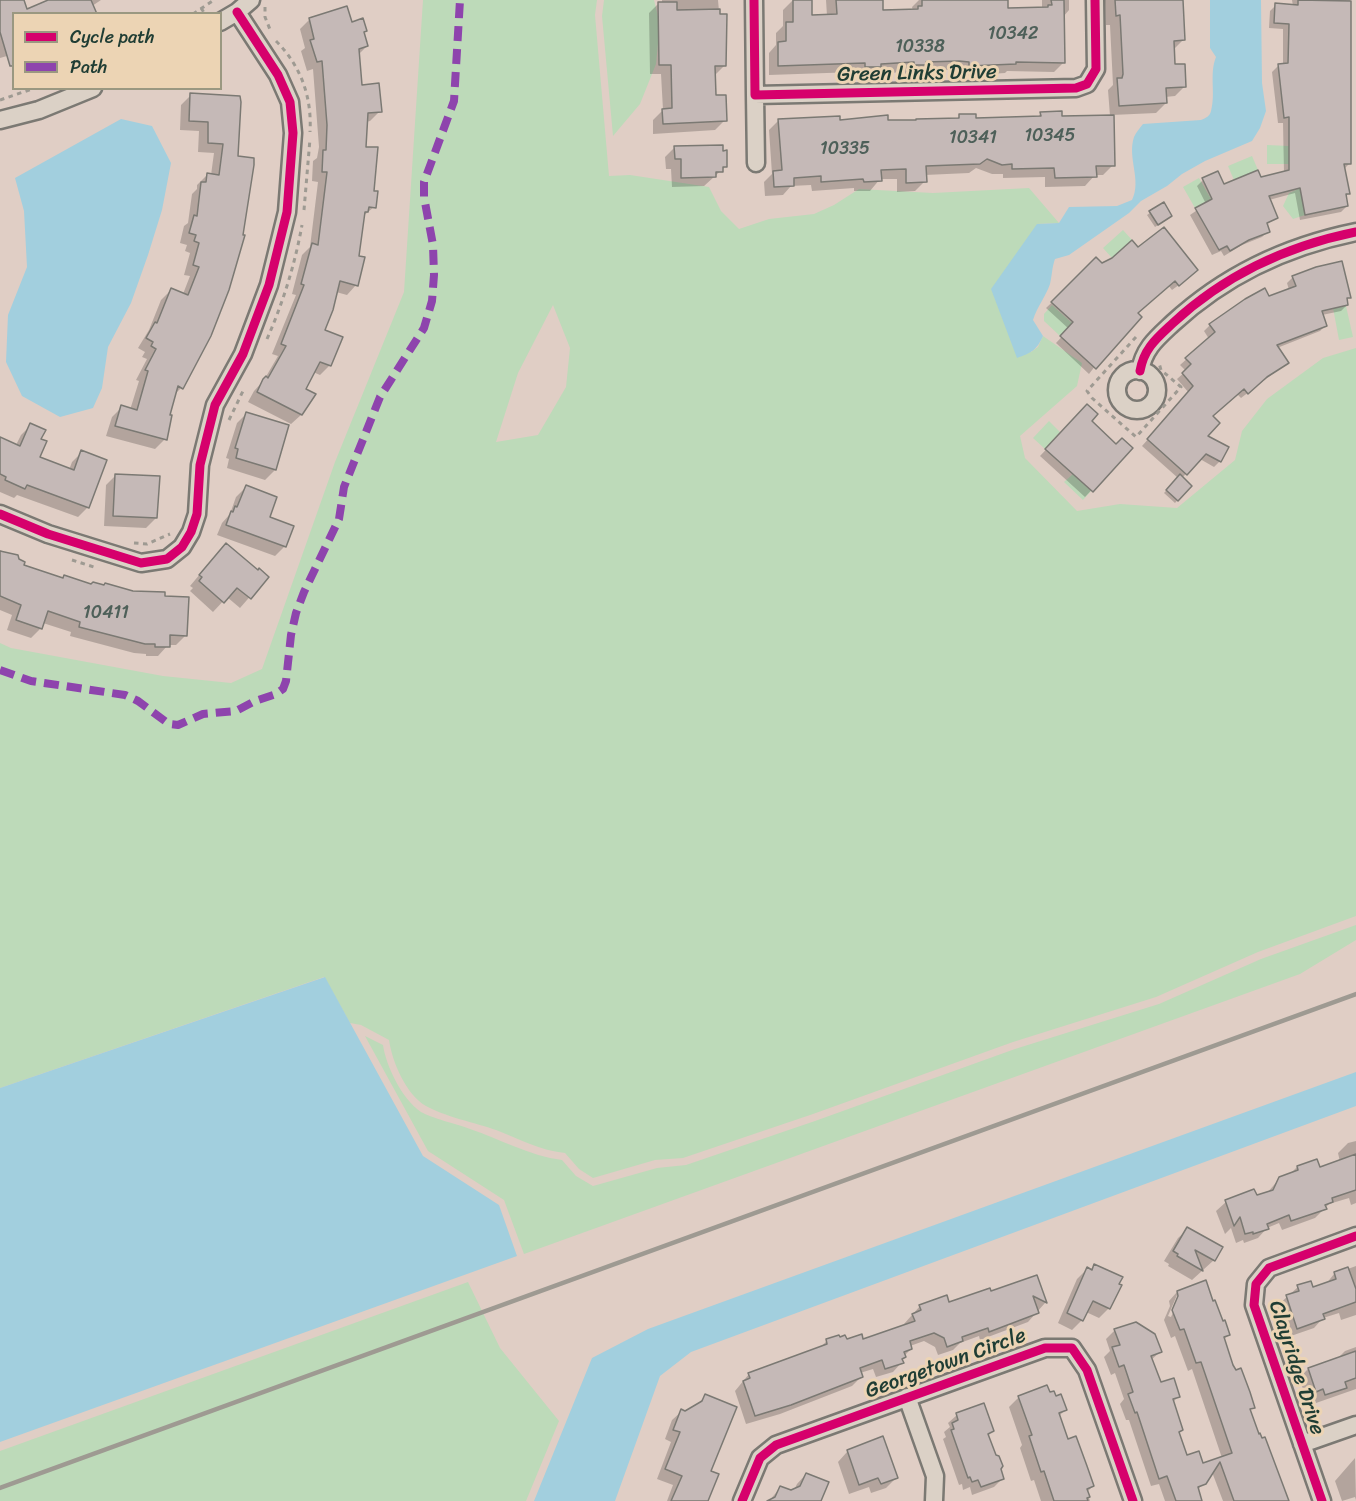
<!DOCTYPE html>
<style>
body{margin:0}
#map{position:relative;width:1356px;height:1501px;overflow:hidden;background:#e0cec5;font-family:Sriracha,sans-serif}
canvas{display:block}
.legend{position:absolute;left:12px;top:12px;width:210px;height:78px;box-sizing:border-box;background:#ecd4b4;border:2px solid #9a9881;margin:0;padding:8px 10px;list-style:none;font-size:18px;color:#1f3d34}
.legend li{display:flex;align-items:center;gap:12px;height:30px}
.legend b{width:30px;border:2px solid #9a9881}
</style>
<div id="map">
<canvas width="1356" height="1501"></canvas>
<ul class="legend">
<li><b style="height:8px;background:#d6006c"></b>Cycle path</li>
<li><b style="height:8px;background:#8e44ad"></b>Path</li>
</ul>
</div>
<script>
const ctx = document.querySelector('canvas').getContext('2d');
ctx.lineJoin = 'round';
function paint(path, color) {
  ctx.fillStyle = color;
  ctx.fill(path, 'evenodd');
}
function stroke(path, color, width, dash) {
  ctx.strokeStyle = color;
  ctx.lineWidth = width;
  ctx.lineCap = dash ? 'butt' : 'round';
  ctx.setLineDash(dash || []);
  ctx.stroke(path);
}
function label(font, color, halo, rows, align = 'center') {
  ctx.font = font + ' Sriracha,sans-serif';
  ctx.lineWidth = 6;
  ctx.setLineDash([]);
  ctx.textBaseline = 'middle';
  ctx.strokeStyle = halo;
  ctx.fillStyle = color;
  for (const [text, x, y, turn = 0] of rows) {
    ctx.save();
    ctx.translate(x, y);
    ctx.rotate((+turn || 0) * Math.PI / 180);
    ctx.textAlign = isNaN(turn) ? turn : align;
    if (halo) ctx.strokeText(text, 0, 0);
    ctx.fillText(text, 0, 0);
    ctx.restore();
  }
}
const green = new Path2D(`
 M 423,0 L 597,0 L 595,15 L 609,176 L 630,175 L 709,187 L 721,211 L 739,229 L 769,219 L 814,214 L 834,205 L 859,189 L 933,193 L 1029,188 L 1059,223 L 1037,224 L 1031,352 L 1038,347 L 1043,336 L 1082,363 L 1077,386 L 1020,436 L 1025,458 L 1077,511 L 1120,504 L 1177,508 L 1235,460 L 1242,431 L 1267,399 L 1323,358 L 1356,348 L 1356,916 L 1258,952 L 1156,997 L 1013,1042 L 813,1114 L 683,1158 L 655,1160 L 593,1178 L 579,1169 L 565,1153 C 538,1150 520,1139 496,1130 C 476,1123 443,1116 426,1106 C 406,1095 392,1061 389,1040 L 361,1025 L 350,1023 L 324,977 L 0,1088 L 0,643 L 11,648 L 163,676 L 231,683 L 262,669 L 335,462 L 404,292 ZM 553,305 L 570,348 L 566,387 L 538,435 L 496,442 L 518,373 Z
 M 604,0 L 654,0 L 660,24 L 656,64 L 640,104 L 613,136 L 602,16 Z
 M 1267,145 L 1289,146 L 1289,164 L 1267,164 Z
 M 1252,156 L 1258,170 L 1234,180 L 1228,166 Z
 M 1199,178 L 1211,199 L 1195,208 L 1183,187 Z
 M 1303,187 L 1305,215 L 1293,219 L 1283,206 L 1289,193 Z
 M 1123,230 L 1132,240 L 1112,258 L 1103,248 Z
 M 1052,305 L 1072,323 L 1060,336 L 1044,321 L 1044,314 Z
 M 1346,306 L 1353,337 L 1339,340 L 1333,308 Z
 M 1049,421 L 1060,432 L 1045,449 L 1033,438 Z
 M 1073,474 L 1091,491 L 1083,500 L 1064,482 Z
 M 1356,925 L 1356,940 L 1300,974 L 524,1254 L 504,1200 L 428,1151 L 365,1036 L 383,1045 C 386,1066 402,1099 421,1112 C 431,1118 457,1124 470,1129 C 500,1139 530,1156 562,1160 L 576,1176 L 593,1186 L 657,1168 L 686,1165 L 815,1121 L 1015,1049 L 1159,1004 L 1261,959 Z
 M 468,1282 L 500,1348 L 559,1421 L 526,1501 L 0,1501 L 0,1451 Z`);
const water = new Path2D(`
 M 1210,0 L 1261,0 L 1262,83 L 1266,111 L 1260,128 L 1252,141 L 1205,161 L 1182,174 L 1167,186 L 1141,201 L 1129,213 L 1069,255 L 1055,259 C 1052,267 1052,276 1050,284 C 1046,296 1037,307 1033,320 L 1043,336 C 1037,350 1031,353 1017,358 L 991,289 L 1037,224 L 1059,223 L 1069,207 L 1117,206 L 1132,200 C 1142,180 1127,158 1134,137 C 1136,132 1140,128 1143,124 L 1201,120 C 1206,118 1210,116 1211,111 C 1216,93 1209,74 1216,57 L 1210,48 Z
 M 121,119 L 152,126 L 171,163 L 162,210 L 148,255 L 131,303 L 108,347 L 102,388 L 93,408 L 60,417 L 22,396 L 6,362 L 8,315 L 27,267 L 24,211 L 15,178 Z
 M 325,977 L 423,1156 L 499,1205 L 517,1256 L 0,1442 L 0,1088 Z
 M 1356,1072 L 1356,1106 L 691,1352 L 660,1376 L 615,1501 L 534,1501 L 592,1358 L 648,1329 Z`);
const shadow = new Path2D(`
 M 0,0 L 22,0 L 26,11 L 43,4 L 47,0 L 101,0 L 92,6 L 14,14 L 14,54 L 0,58 Z
 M 662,0 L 718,0 L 724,66 L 714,76 L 714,97 L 725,120 L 715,130 L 653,134 L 653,120 L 663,110 L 661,74 L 650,74 L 649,13 L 659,3 L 662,3 Z
 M 793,0 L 810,0 L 811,17 L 827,16 L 826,0 L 881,0 L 882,12 L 913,11 L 912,7 L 919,0 L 1007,0 L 1007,10 L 1042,9 L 1042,0 L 1069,0 L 1069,10 L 1063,17 L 1064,62 L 1054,72 L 1007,71 L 1005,73 L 960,76 L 960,71 L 948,70 L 917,72 L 915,74 L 905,74 L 905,72 L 872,74 L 870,76 L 856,76 L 856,72 L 769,75 L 769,53 L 776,45 L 776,33 L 783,26 L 783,10 Z
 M 1105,0 L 1171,0 L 1183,40 L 1173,50 L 1174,66 L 1185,86 L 1175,96 L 1165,97 L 1166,103 L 1156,113 L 1112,115 L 1113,165 L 1103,175 L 1095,175 L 1085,186 L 1045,187 L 1045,177 L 1003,178 L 1003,174 L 992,174 L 976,168 L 969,173 L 925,175 L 925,181 L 915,191 L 897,192 L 897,179 L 880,179 L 870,191 L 854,191 L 854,188 L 812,191 L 811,185 L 791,186 L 783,195 L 765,196 L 764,182 L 772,174 L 769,130 L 779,120 L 887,121 L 956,119 L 960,116 L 974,119 L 1037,118 L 1041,113 L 1061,118 L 1110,116 L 1108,90 L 1113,85 L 1110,25 L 1106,25 Z
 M 1292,0 L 1350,0 L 1350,163 L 1344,169 L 1349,193 L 1345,197 L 1347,206 L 1341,212 L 1300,220 L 1295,193 L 1269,200 L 1276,218 L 1266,225 L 1268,231 L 1262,237 L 1242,245 L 1224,256 L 1221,251 L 1212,255 L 1190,215 L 1206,204 L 1197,186 L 1203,180 L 1224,186 L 1284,173 L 1283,123 L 1278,123 L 1272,72 L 1278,66 L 1283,65 L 1283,29 L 1269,28 L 1270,11 L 1276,5 L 1293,6 Z
 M 310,19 L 351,24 L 363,33 L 367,46 L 358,55 L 361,86 L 380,111 L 370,121 L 366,122 L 365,148 L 374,207 L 362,217 L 356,285 L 347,295 L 336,292 L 323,331 L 330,365 L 320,375 L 313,372 L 304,389 L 314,395 L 301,415 L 291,424 L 248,402 L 254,391 L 264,380 L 278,356 L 272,354 L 296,295 L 292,294 L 302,255 L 310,247 L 318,182 L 312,181 L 313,161 L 317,158 L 319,147 L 313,69 L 307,71 L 301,51 L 305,48 L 300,29 Z
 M 191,95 L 236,158 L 241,236 L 181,388 L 174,395 L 165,439 L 155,449 L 106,436 L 112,417 L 122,407 L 130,410 L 139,381 L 136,380 L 147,359 L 142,357 L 145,352 L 138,348 L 149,330 L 161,300 L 171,290 L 183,294 L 190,276 L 184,275 L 190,253 L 185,251 L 187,245 L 180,243 L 184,226 L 188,223 L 192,194 L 197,189 L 197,185 L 207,175 L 211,175 L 214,153 L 198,152 L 199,131 L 180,130 L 181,105 Z
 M 675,147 L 725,167 L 704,186 L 672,187 L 671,169 L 666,169 L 665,157 Z
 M 1150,213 L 1168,219 L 1155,227 L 1147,215 Z
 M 1138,249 L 1191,276 L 1172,290 L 1168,285 L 1136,313 L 1089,374 L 1056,343 L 1069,329 L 1046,308 L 1096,260 L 1102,265 Z
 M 1293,277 L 1349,297 L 1346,300 L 1347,305 L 1341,311 L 1322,315 L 1326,325 L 1320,331 L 1277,348 L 1287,363 L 1241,398 L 1237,394 L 1211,417 L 1206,436 L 1220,461 L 1214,467 L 1200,459 L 1182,478 L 1190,486 L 1175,503 L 1164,493 L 1178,478 L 1142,446 L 1189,393 L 1177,379 L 1186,371 L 1180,365 L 1209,339 L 1204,331 L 1210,325 L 1289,290 L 1287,283 Z
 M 1087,406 L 1090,421 L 1116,446 L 1131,448 L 1085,497 L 1040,456 Z
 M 247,413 L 275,470 L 265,480 L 227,468 L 229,459 L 226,458 L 237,423 Z
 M 31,425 L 39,440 L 38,458 L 69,470 L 72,462 L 82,452 L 88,507 L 78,517 L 17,495 L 14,498 L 0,492 L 0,438 L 16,445 L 21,435 Z
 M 116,475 L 156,518 L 146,528 L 104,526 L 106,485 Z
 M 246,487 L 285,546 L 275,556 L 217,535 L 222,523 L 230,514 L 236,497 Z
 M 0,550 L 9,554 L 22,566 L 61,579 L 64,576 L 186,635 L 176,645 L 168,645 L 158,656 L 146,656 L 146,654 L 134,653 L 70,636 L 71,632 L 43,623 L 41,628 L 31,638 L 7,630 L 12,615 L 0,610 Z
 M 216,555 L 267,577 L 240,608 L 227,597 L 213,612 L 190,591 L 193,588 L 190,586 Z
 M 1356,1141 L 1356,1203 L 1351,1205 L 1349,1198 L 1329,1204 L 1315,1218 L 1282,1230 L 1279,1223 L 1267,1228 L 1258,1238 L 1244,1243 L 1243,1240 L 1236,1243 L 1231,1228 L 1225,1234 L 1216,1211 L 1226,1202 L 1253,1191 L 1256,1197 L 1267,1193 L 1280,1178 L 1290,1174 L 1297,1167 L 1319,1169 L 1340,1162 L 1338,1153 L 1348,1143 Z
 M 1188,1229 L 1214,1260 L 1192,1280 L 1168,1266 L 1169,1264 L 1164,1261 L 1178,1238 Z
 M 1095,1265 L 1109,1308 L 1099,1318 L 1086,1312 L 1082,1320 L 1072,1330 L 1058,1323 L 1077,1279 L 1087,1269 L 1090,1270 Z
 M 1356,1266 L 1356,1315 L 1341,1320 L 1339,1313 L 1323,1318 L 1314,1328 L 1288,1337 L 1277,1306 L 1298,1287 L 1312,1289 L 1326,1284 L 1334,1274 Z
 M 1036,1277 L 1045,1303 L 1028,1322 L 980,1340 L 979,1336 L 960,1343 L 953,1350 L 938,1355 L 935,1347 L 924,1341 L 910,1346 L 911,1349 L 904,1356 L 902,1362 L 893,1372 L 876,1377 L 873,1369 L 860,1373 L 861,1377 L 852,1386 L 780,1414 L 746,1424 L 735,1391 L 749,1374 L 818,1349 L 827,1341 L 863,1341 L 905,1326 L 904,1324 L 920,1306 L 948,1304 L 990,1293 Z
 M 1177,1292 L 1212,1303 L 1229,1335 L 1223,1340 L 1232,1366 L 1253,1407 L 1249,1412 L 1287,1501 L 1223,1501 L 1212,1472 L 1197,1491 L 1201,1501 L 1165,1501 L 1159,1484 L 1151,1486 L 1129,1420 L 1126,1420 L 1120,1404 L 1124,1399 L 1115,1373 L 1111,1375 L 1104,1357 L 1110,1351 L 1106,1339 L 1115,1330 L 1160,1352 L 1151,1360 L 1160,1384 L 1179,1396 L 1172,1403 L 1182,1430 L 1178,1434 L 1186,1457 L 1202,1465 L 1222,1458 L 1192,1369 L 1188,1371 L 1175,1336 L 1171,1338 L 1164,1320 L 1170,1306 L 1169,1301 ZM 1177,1295 L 1181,1295 L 1171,1317 L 1168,1316 Z
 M 1356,1347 L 1356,1389 L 1316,1403 L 1314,1397 L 1307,1400 L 1299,1378 L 1308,1369 L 1337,1359 L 1345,1351 Z
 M 1049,1394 L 1065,1410 L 1059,1416 L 1067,1441 L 1093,1486 L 1087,1492 L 1090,1501 L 1041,1501 L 1034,1480 L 1031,1481 L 1020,1448 L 1022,1445 L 1009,1407 L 1019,1397 Z
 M 705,1396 L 709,1471 L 705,1501 L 667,1501 L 673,1485 L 657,1479 L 671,1442 L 665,1439 L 672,1420 L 682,1411 L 686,1412 L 696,1406 Z
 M 957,1415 L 992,1431 L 988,1436 L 1002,1479 L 994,1487 L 972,1495 L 970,1487 L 963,1490 L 962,1484 L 959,1485 L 943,1439 L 946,1437 L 944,1432 L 950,1427 L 948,1423 Z
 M 856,1449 L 896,1478 L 886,1488 L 871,1493 L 869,1487 L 849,1494 L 838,1462 L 847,1452 Z
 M 1355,1458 L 1356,1500 L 1355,1497 L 1342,1501 L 1335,1481 Z
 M 806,1474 L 820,1501 L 769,1501 L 780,1488 L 791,1492 L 794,1490 L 797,1484 Z`);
const building = new Path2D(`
 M 0,0 L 24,0 L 27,9 L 48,0 L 91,0 L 97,14 L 14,14 L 14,66 L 10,66 L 0,32 Z
 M 793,0 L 812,0 L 812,15 L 837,14 L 836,0 L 883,0 L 883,10 L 918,9 L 918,6 L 922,6 L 922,0 L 1008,0 L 1008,8 L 1048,7 L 1048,5 L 1052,5 L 1051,0 L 1064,0 L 1065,63 L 1016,62 L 1016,64 L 969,66 L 969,62 L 959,61 L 926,62 L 926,65 L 914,65 L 914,62 L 881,64 L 881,67 L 865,67 L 865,63 L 778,66 L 778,42 L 786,41 L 786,22 L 793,22 Z
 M 1115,0 L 1183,0 L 1185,40 L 1174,41 L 1175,64 L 1185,64 L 1186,87 L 1166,88 L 1167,103 L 1119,106 L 1117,78 L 1122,78 L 1123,74 L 1120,15 L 1116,16 Z
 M 1298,0 L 1351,1 L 1351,164 L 1344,164 L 1350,194 L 1346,194 L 1348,206 L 1305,215 L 1300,188 L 1269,196 L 1278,218 L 1267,223 L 1270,232 L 1249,240 L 1230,251 L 1227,246 L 1219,250 L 1195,208 L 1212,199 L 1202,178 L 1218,171 L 1224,184 L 1258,170 L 1261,177 L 1289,170 L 1289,117 L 1284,118 L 1278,64 L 1288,63 L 1289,24 L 1274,23 L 1275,3 L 1298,5 Z
 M 658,2 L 677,2 L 677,10 L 720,9 L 720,14 L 727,14 L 726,66 L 715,66 L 716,95 L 726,95 L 727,121 L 663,124 L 662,109 L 672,108 L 671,65 L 659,65 Z
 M 347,6 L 352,22 L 363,18 L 367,31 L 364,32 L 368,46 L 359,49 L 362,85 L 379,83 L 382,112 L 368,113 L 366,147 L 378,147 L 374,191 L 378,191 L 376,208 L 369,207 L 368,212 L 365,212 L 359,256 L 365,257 L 358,286 L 340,281 L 333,310 L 325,330 L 343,337 L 331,366 L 320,362 L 306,389 L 316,394 L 302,415 L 257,392 L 263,379 L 266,376 L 268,378 L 286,346 L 281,344 L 304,285 L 301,284 L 312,243 L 318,245 L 327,172 L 322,172 L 323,150 L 326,150 L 327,125 L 322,61 L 317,62 L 310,40 L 314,39 L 309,18 Z
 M 190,93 L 240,96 L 241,102 L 238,156 L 254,158 L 254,165 L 243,235 L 245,235 L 229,290 L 211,336 L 183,389 L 178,386 L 170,415 L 172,415 L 167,440 L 115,426 L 121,405 L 137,410 L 148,371 L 145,370 L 156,349 L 151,346 L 153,342 L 146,338 L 155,322 L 157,323 L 171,288 L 188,295 L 199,267 L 193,265 L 199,243 L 194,241 L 196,235 L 189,233 L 194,215 L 197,216 L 201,182 L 206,182 L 207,173 L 219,175 L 223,144 L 208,143 L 208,122 L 189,121 Z
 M 1062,111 L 1062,116 L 1114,115 L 1115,166 L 1096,166 L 1097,177 L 1055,178 L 1054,168 L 1012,169 L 1012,164 L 1002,165 L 987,159 L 980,164 L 926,166 L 927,182 L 906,183 L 906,169 L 881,170 L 882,181 L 864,182 L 863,179 L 821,182 L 821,176 L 794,178 L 794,186 L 774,187 L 773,171 L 782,170 L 778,119 L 840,116 L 840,120 L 888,115 L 888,120 L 916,120 L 916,119 L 959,118 L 959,114 L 976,114 L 976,118 L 1041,116 L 1040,112 Z
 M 723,145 L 723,151 L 727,150 L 727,167 L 723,167 L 723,172 L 716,172 L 716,177 L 681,178 L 681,159 L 675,159 L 674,146 Z
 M 1164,202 L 1172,216 L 1158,225 L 1149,211 Z
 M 1164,227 L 1198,270 L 1179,286 L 1175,281 L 1138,313 L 1142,317 L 1096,369 L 1060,336 L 1073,322 L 1051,302 L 1096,257 L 1102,263 L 1112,258 L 1132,240 L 1138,247 Z
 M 1342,261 L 1351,298 L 1347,298 L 1348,305 L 1322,311 L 1327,326 L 1277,345 L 1289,363 L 1267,377 L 1248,394 L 1244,389 L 1213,416 L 1220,423 L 1208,436 L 1229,447 L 1221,462 L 1206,454 L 1187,475 L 1147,439 L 1193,386 L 1182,373 L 1191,364 L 1185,358 L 1215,332 L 1209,324 L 1245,299 L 1265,288 L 1269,296 L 1296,286 L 1292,276 L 1316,267 Z
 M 1087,404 L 1098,414 L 1092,421 L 1116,444 L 1122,438 L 1133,448 L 1093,492 L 1045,449 Z
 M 246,412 L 289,425 L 276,470 L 236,458 L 238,449 L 235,448 Z
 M 30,423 L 46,430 L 41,439 L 47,441 L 40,457 L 74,470 L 81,450 L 107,460 L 89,508 L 27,485 L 25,489 L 5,480 L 6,477 L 0,474 L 0,437 L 20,446 Z
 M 115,474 L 160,476 L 157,518 L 113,516 Z
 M 1180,474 L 1192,486 L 1178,501 L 1166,490 Z
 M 246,485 L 277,497 L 270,517 L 294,526 L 286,547 L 226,525 L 231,511 L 233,512 L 235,506 L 237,507 Z
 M 226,543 L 258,570 L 259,568 L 269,577 L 251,599 L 237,588 L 224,603 L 199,581 L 202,577 L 199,575 Z
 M 0,551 L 18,555 L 19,559 L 25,562 L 24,565 L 63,578 L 64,575 L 91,584 L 93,582 L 104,585 L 105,583 L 133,591 L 165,592 L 165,596 L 189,597 L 187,636 L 170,635 L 170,647 L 155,647 L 155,644 L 145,644 L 79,627 L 80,622 L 48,611 L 42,629 L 16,620 L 21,605 L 0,596 Z
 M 1356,1154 L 1356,1190 L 1332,1198 L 1333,1202 L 1325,1205 L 1327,1209 L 1291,1221 L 1289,1215 L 1267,1224 L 1269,1229 L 1253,1234 L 1253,1232 L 1245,1234 L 1240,1217 L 1234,1226 L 1225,1200 L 1254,1189 L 1257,1195 L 1273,1190 L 1279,1177 L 1298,1170 L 1297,1166 L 1317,1159 L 1320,1167 Z
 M 1187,1227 L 1223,1247 L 1215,1261 L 1195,1250 L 1203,1271 L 1177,1256 L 1178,1254 L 1173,1251 Z
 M 1094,1264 L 1123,1277 L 1119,1284 L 1122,1285 L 1110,1309 L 1093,1301 L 1083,1321 L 1067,1313 L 1087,1267 L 1092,1270 Z
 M 1348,1267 L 1356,1289 L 1356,1302 L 1323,1314 L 1325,1319 L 1297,1329 L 1286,1295 L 1299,1291 L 1297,1285 L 1311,1281 L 1313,1287 L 1336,1279 L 1334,1272 Z
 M 1037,1275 L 1047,1303 L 1033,1296 L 1039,1313 L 989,1332 L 988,1328 L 962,1337 L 963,1341 L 947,1347 L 944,1338 L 934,1333 L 910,1341 L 912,1349 L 904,1352 L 906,1357 L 902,1359 L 904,1363 L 885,1369 L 882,1360 L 860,1368 L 863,1377 L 791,1405 L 755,1416 L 743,1381 L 750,1378 L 748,1373 L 827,1344 L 826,1339 L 839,1335 L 840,1337 L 845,1335 L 847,1339 L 862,1334 L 863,1339 L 915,1321 L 912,1314 L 921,1310 L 919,1305 L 947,1295 L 949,1302 L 990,1288 L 991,1291 Z
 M 1206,1280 L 1213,1301 L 1215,1300 L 1223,1321 L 1225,1320 L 1230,1335 L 1224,1337 L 1233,1365 L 1236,1370 L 1241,1368 L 1250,1392 L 1255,1408 L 1250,1409 L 1259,1434 L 1260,1433 L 1262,1438 L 1265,1437 L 1289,1501 L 1234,1501 L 1220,1462 L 1206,1484 L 1198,1487 L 1202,1501 L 1176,1501 L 1167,1476 L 1159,1479 L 1137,1412 L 1135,1413 L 1128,1394 L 1133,1392 L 1124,1365 L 1119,1367 L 1112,1347 L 1120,1345 L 1114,1329 L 1136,1322 L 1155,1334 L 1162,1352 L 1151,1356 L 1161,1382 L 1174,1378 L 1180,1397 L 1173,1399 L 1183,1430 L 1179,1432 L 1187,1455 L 1199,1451 L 1203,1463 L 1232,1453 L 1201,1362 L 1196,1363 L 1184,1329 L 1180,1330 L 1172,1310 L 1178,1296 L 1177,1291 Z
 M 1356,1351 L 1356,1378 L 1345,1382 L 1347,1388 L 1325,1395 L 1323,1389 L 1316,1392 L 1308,1368 Z
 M 1047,1385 L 1050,1392 L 1054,1391 L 1056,1396 L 1061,1394 L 1067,1410 L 1059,1413 L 1068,1439 L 1076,1436 L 1087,1466 L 1094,1486 L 1087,1489 L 1090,1497 L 1087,1498 L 1088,1501 L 1054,1501 L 1044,1471 L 1041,1472 L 1029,1436 L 1032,1435 L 1018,1396 Z
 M 705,1394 L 737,1407 L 711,1471 L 719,1474 L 708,1501 L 671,1501 L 682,1476 L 665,1469 L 680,1432 L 673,1430 L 681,1409 L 685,1411 L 702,1401 Z
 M 984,1403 L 994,1431 L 988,1434 L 996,1455 L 999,1456 L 1003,1466 L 1001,1469 L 1004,1479 L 981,1487 L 978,1480 L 972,1482 L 970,1477 L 968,1478 L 951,1430 L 954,1429 L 952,1423 L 958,1420 L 956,1413 Z
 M 883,1436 L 898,1478 L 881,1484 L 878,1478 L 859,1485 L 847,1450 Z
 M 806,1473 L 829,1482 L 821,1501 L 767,1501 L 775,1497 L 780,1486 L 791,1490 L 800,1486 Z`);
const path = new Path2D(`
 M 265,7 L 265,17 L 271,32
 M 201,8 L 205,14
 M 193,14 L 214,0
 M 276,41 C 301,66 312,97 310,132
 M 0,100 L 35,88
 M 304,210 L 310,139
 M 1136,337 L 1087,391 L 1092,398 L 1136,437 L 1181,387 L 1161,370 L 1159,363
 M 267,339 C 283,303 295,264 302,225
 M 229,420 L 243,391
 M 134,543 L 147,544 L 170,534
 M 72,560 L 94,567`);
const street = new Path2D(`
 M 754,0 L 755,95 L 1076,88 L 1087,84 L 1096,69 L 1095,0
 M 220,22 L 237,12 L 251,0
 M 755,95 L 756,163
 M 0,120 L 39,110 L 93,88
 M1117 390a20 20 0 1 1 40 0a20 20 0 1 1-40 0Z
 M 1140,371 C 1144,348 1157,338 1173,323 C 1225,275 1287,246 1356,232
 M 0,514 L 48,534 L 141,563 L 167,559 L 182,547 L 191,532 L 197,514 L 200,465 L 215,405 L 243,354 L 269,285 L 287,212 L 293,133 L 290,102 L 278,75 L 237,12
 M 907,1397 L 935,1476 L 934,1501
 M 1302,1444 L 1356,1425
 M 742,1501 L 760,1458 L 776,1445 L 1045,1348 L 1072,1348 L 1087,1370 L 1133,1501
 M 1322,1501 L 1254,1305 L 1256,1284 L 1269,1268 L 1356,1236`);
const rail = new Path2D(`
 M 0,1488 L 1356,994`);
const quiet = new Path2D(`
 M 0,670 L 31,681 L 125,695 L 138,701 L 169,724 L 178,725 L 203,714 L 236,711 L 255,701 L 276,694 L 283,689 L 286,681 L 291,635 L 296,613 L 304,592 L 339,519 L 344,487 L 380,397 L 424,328 L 432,301 L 434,275 L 433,245 L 424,197 L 424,182 L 454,101 L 460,0`);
const cycleway = new Path2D(`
 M 754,0 L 755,95 L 1076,88 L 1087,84 L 1096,69 L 1095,0
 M 1140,371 C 1144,348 1157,338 1173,323 C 1225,275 1287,246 1356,232
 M 0,514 L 48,534 L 141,563 L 167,559 L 182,547 L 191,532 L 197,514 L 200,465 L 215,405 L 243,354 L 269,285 L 287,212 L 293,133 L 290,102 L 278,75 L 237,12
 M 742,1501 L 760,1458 L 776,1445 L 1045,1348 L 1072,1348 L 1087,1370 L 1133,1501
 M 1322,1501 L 1254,1305 L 1256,1284 L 1269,1268 L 1356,1236`);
const numberNames = [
 ["10342",1013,34],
 ["10338",920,47],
 ["10345",1050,136],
 ["10341",973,138],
 ["10335",845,149],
 ["10411",106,613]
];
const streetNames = [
 ["Green Links Drive",917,74,-1],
 ["Georgetown Circle",946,1364,-20],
 ["Clayridge Drive",1296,1368,72]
];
paint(green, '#bddab9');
paint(water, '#a2cfde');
paint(shadow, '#0003');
paint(building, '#c5b9b7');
stroke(building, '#7b7973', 1.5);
stroke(street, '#7b7973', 21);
stroke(path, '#9e9a92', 3, [4.5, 4.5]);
stroke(street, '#dbd1c6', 16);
stroke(rail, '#9e9a92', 4.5);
stroke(quiet, '#8e44ad', 8, [15, 8]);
stroke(cycleway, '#d6006c', 9);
label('18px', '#4e6059', null, numberNames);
label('21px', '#1f3d34', '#ecd4b4', streetNames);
</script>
